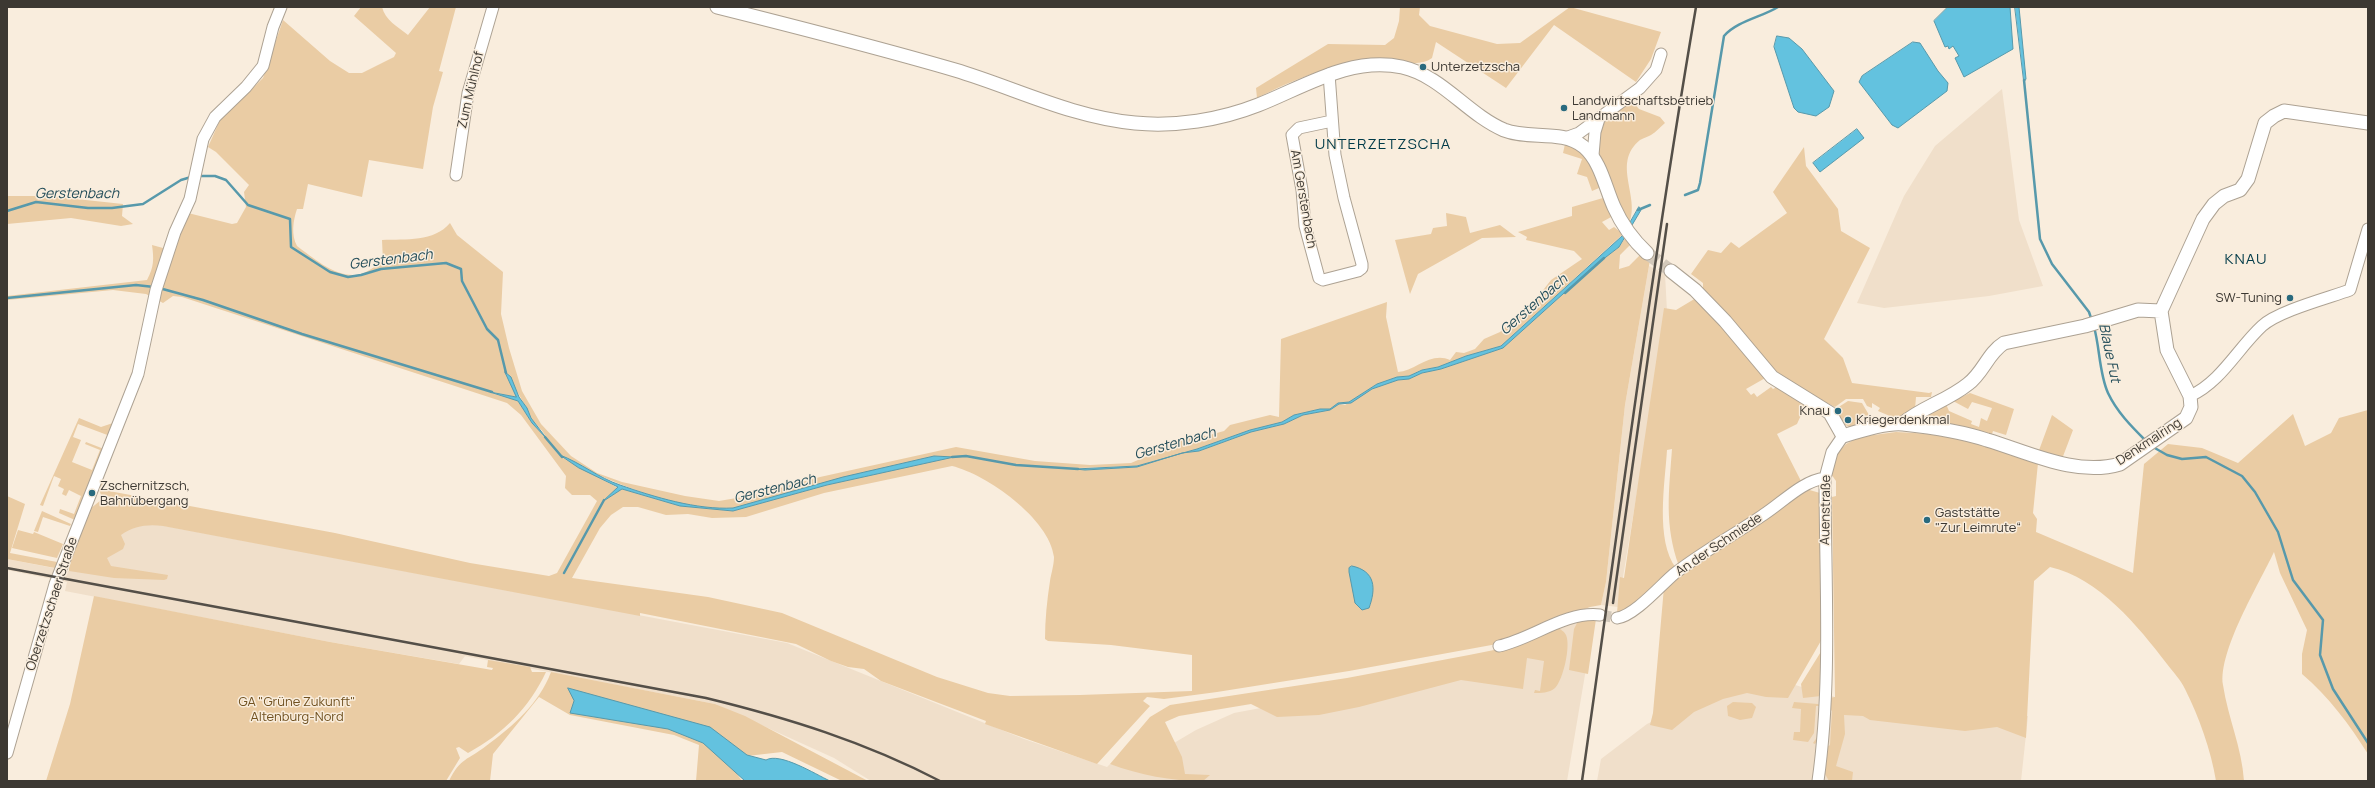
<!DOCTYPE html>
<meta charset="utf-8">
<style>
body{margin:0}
#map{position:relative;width:2375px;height:788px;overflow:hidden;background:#f9eddd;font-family:Manrope,sans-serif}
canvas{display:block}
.frame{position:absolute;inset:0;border:8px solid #3c3832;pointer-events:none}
</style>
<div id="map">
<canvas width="2375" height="788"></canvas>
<div class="frame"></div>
</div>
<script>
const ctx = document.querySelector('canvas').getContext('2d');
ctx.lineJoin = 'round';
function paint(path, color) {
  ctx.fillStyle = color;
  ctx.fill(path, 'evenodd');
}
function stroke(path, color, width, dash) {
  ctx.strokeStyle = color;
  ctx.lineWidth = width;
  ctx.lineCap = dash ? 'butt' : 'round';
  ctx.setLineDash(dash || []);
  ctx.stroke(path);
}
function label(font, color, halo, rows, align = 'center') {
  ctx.font = font + ' Manrope,sans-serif';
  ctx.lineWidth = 3;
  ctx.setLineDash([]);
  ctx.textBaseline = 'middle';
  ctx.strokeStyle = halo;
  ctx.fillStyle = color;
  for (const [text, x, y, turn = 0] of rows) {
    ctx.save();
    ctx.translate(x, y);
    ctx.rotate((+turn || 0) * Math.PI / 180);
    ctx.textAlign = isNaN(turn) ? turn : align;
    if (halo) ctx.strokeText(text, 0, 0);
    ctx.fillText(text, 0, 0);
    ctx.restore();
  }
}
const built = new Path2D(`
 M 2002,89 L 2019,220 L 2043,286 L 1989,296 L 1884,308 L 1857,303 L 1904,196 L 1935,146 Z
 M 1649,266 L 1665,274 L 1667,311 L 1618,607 L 1601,605 L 1606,582 L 1625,405 Z
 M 91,512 L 787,643 L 1024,739 L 1107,767 L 1110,764 L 1135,766 L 1196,730 L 1234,713 L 1459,671 L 1582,617 L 1588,657 L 1567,781 L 871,781 L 834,758 L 715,704 L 465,656 L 459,664 L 330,642 L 65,591 L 67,582 L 7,570 L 7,559 L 69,571 Z
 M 1747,677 L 1782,681 L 1835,697 L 2028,716 L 2021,781 L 1597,781 L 1601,759 L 1647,724 Z`);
const green = new Path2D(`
 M 361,7 L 382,7 C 385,20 398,27 408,35 L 430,7 L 456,7 L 439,71 L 443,72 L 433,107 L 423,169 L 369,160 L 362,197 L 308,184 L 303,209 L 297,209 C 293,221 291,235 297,246 C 315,259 340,282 364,273 C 370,270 377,265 383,262 L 382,240 C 406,239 434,242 450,223 L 457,235 L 503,272 L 501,314 L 509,348 L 522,391 L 541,424 L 571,456 L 597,473 L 622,482 L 685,496 L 719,501 L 754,495 L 820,477 L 956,447 L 1035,461 L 1090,465 L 1131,463 L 1145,457 L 1158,449 L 1198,435 L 1206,436 L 1224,431 L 1230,425 L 1270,415 L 1279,417 L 1281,339 L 1387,302 L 1386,317 L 1398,372 C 1415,371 1431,351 1450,360 L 1456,352 L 1464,353 L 1475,349 L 1484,339 L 1500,332 L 1537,298 L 1551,280 L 1582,259 L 1574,251 L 1526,240 L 1527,237 L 1518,232 L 1572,216 L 1572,207 L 1603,198 L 1613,216 L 1602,222 L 1609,230 L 1614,227 L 1623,234 L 1501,346 L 1466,356 L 1438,367 L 1421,370 L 1409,376 L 1397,377 L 1377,384 L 1349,402 L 1338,403 L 1330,409 L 1320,409 L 1294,415 L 1282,422 L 1250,430 L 1197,449 L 1137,466 L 1078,468 L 1085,470 L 1137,467 L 1182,453 L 1199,451 L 1251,432 L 1284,424 L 1303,415 L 1330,410 L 1339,404 L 1345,405 L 1372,389 L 1398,380 L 1409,379 L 1422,373 L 1441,369 L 1503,348 L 1593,267 L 1619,247 L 1626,237 L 1631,244 L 1620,255 L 1619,269 L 1629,266 L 1640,255 L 1645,255 L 1650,260 L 1625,405 L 1606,582 L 1601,605 L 1590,607 L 1497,644 L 1349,671 L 1217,692 L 1164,699 L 1147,697 L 1143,701 L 1150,706 L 1097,764 L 985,724 L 986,721 L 881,681 L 864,669 L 848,667 L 831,661 L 796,644 L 640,613 L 640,616 L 163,526 C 147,524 134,526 121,535 L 125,544 L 123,549 L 107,558 L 111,566 L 168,575 L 167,579 L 164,580 L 114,578 L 69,571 L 69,560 L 90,509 L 101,500 L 118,502 L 118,498 L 101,495 L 99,489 L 103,476 L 103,488 L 109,491 L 335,533 L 470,563 L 549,576 L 557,573 L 597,501 L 590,495 L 572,495 L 565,488 L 566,476 L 521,415 L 507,403 L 182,297 L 173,296 L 163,303 L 146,294 L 113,290 L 7,300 L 7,296 L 147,280 C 154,267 154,259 152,245 L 174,251 L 188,213 L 232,224 L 237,223 L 246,207 L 244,192 L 249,185 L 216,152 L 208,147 L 220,120 L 263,78 L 283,20 L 330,61 L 349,73 L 362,73 L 394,57 L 396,53 L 354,16 ZM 506,373 C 515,388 524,402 531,418 C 535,425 544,430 546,438 L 532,423 L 518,401 L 492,392 L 516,397 ZM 934,456 L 952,457 L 827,485 L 733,511 L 680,506 L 622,489 L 603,501 L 618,488 L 561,457 C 611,482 676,511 733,508 L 863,473 ZM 952,466 C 986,474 1050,519 1054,557 C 1054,565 1051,574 1050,581 C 1047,600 1045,620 1045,639 L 1048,641 L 1111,645 L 1192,655 L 1192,691 L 1080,695 L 1010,696 L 988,693 L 937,677 L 782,613 L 708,597 L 572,578 L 600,528 L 611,515 L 623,507 L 638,507 L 666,515 L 688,514 L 712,518 L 746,517 L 824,493 Z
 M 1400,7 L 1420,7 L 1419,15 L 1430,26 L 1497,44 L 1520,43 L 1570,7 L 1661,32 L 1651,59 L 1636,82 L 1554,25 L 1506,88 L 1436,42 L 1432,58 C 1419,68 1396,60 1379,60 C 1335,62 1295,79 1257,98 L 1256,88 L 1328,44 L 1385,45 L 1394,38 L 1399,21 Z
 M 1630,99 L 1639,109 L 1660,117 L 1665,123 C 1660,127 1656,132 1651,135 C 1648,137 1643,138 1640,140 C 1611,164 1641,196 1629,224 C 1617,199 1587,150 1602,123 C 1606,115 1622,106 1630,99 Z
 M 1565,144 L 1582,152 L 1600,182 L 1599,188 L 1592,191 L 1587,177 L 1577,174 L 1582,159 L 1563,153 Z
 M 1804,147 L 1806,166 L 1838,209 L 1841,231 L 1870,248 L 1824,339 L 1843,358 L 1852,383 L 1929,393 L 1932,392 L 1931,397 L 1916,397 L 1915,409 L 1897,419 L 1878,411 L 1880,408 L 1872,403 L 1872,408 L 1867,406 L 1863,399 L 1846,399 L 1835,407 L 1781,379 L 1703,292 L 1703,283 L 1691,274 L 1708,250 L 1721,253 L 1731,242 L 1739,248 L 1787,213 L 1773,192 Z
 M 7,196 L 48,196 L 123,204 L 122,216 L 133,224 L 121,226 L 71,218 L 7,224 Z
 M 1446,213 L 1466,217 L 1470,233 L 1500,225 L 1516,237 L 1482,238 L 1418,274 L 1410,294 L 1395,240 L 1431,234 L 1433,228 L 1447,226 Z
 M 1696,298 L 1767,377 L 1746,389 L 1751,395 L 1754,393 L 1757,397 L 1771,387 L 1773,389 L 1777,387 L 1806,404 L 1797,424 L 1777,434 L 1802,483 L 1679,566 C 1664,525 1669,491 1672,449 L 1667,450 C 1665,483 1655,540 1676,568 L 1637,603 L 1617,613 L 1620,577 L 1624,578 L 1664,308 L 1676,310 Z
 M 1970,393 L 2014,409 L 2006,435 L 1993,431 L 1991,437 L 1923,424 L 1923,413 L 1946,404 L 1949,411 L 1972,421 L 1971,424 L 1979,427 L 1981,418 L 1987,421 L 1992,408 L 1972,402 L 1968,409 L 1953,401 Z
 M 1848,401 L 1862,403 L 1869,415 L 1862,418 L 1863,426 C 1849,429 1845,427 1838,416 L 1841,414 L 1837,408 Z
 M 2368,410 L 2368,754 C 2349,724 2329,697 2302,674 L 2302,654 L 2307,630 L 2280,573 L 2274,552 C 2259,584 2218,651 2223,685 C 2228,718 2242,748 2244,781 L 2216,781 C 2211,750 2199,717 2185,689 C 2181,680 2173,672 2167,664 C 2138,626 2099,578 2050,567 L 2034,581 L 2026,738 L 1997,727 L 1965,731 L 1870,720 L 1863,716 L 1844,715 L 1845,734 L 1836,766 L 1853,772 L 1852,781 L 1829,781 L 1825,774 L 1827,747 L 1830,745 L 1832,711 L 1830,709 L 1830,698 L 1835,697 L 1832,497 L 1836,496 L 1836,481 L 1831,474 L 1836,455 L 1846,444 L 1859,437 L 1896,432 L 1949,435 L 2038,463 L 2033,513 L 2037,519 L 2036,532 L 2133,573 L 2144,464 L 2168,444 L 2202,448 L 2238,463 L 2293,414 L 2305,446 L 2331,433 L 2339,418 Z
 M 2052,415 L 2073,430 L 2062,459 L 2038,453 Z
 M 79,418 L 101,427 L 113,423 L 110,436 L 78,424 L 73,437 L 81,440 L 72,462 L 92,470 L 100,450 L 85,444 L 86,442 L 104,449 L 75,520 L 59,513 L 60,509 L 74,514 L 81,496 L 69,490 L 66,496 L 62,494 L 64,489 L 58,486 L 61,479 L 54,476 L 43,506 L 40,505 Z
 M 1806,489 L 1820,493 L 1822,639 L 1788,698 L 1766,697 L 1747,693 L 1723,699 L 1694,712 L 1672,730 L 1650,725 L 1653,713 L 1664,587 Z
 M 7,496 L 25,504 L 10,553 L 57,562 L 55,568 L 7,559 Z
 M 42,511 L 71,524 L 70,526 L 43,517 L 38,532 L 34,531 Z
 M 18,530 L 33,534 L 34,532 L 63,544 L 57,558 L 12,548 Z
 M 94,596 L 330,642 L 492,670 L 493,668 L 487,667 L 488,660 L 530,667 L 532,672 L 546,672 C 529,708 503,734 468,753 L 459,747 L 456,748 L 460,758 L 446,781 L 46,781 L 70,704 Z
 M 1596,619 L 1588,674 L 1569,670 L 1574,629 L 1578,621 Z
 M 1557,627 C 1561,630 1564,631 1566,635 C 1571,646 1563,680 1555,688 C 1549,693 1541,693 1534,693 L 1535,690 L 1540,691 L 1544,661 L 1527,658 L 1523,689 L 1461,680 L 1359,707 L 1319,715 L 1277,717 L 1251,704 L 1179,716 L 1165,722 L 1182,757 L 1185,774 L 1210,775 L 1203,781 C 1171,781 1140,775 1110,764 L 1150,717 L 1170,705 L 1347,678 L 1469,655 L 1499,649 Z
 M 1822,650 L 1821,696 L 1803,698 L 1801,684 Z
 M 551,672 L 715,704 L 745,716 L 868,781 L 842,781 L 782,752 L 747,756 L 737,774 L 742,781 L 696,781 L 699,745 L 674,735 L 570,715 L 539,697 L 493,754 L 490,781 L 449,781 C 460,758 468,760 486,746 C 513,726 539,704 551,672 Z
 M 1733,702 L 1752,703 L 1756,707 L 1752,718 L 1740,720 L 1728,716 L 1727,706 Z
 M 1794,702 L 1818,704 L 1821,706 L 1820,737 L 1815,744 L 1813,743 L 1818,736 L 1819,706 L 1816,706 L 1814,733 L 1808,742 L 1793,740 L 1794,732 L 1800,732 L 1801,709 L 1792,708 Z`);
const water = new Path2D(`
 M 1948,7 L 2010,7 L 2013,49 L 1964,77 L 1955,58 L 1959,56 L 1953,46 L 1949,49 L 1948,46 L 1945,47 L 1934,21 Z
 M 2015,7 L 2019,7 L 2026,79 L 2024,82 Z
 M 1777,36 L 1789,38 L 1802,49 L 1834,91 L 1829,107 L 1816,116 L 1798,112 L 1794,108 L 1774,47 Z
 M 1913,42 L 1920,43 L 1938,71 L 1948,83 L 1947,91 L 1898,128 L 1892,125 L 1859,82 L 1862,76 Z
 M 1857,129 L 1864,138 L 1820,172 L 1813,163 Z
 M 1639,207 L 1641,210 L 1619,247 L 1593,267 L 1503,348 L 1441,369 L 1422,373 L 1409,379 L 1398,380 L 1372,389 L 1351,403 L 1339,404 L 1330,410 L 1303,415 L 1284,424 L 1251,432 L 1199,451 L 1182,453 L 1137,467 L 1085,470 L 1075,469 L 1137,466 L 1197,449 L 1250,430 L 1282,422 L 1294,415 L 1320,409 L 1330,409 L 1338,403 L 1349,402 L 1377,384 L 1397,377 L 1409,376 L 1422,370 L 1438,367 L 1466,356 L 1501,346 L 1622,236 Z
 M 505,372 L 511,377 L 519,397 L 527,408 L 531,418 L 547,439 L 532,423 L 518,401 L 490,392 L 516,397 Z
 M 560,455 C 581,463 599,478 620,485 C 654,497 697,510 733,508 L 843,477 L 934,456 L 954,457 L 827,485 L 733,511 L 680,506 L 622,489 L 602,502 L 618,487 L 579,468 Z
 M 1352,566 C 1376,571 1376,589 1369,608 L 1362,610 L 1355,603 L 1349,572 L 1349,568 Z
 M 568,688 L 710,727 L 747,755 L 766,760 C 780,752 815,774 830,781 L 745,781 L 703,743 L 668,729 L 570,713 L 574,701 Z`);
const stream = new Path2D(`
 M 2024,80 L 2040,239 L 2052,264 L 2089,312 L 2092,321
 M 198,176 L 215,176 L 226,180 L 248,205 L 290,219 L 291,247 L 330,272 L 348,277 L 361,275 L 381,269 L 446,263 L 461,269 L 462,281 L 487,329 L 498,340 L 506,373
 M 1685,195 L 1698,190 L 1700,183 L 1724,36 C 1737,21 1762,17 1778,7
 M 1638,210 L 1650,205
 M 7,211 L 36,202 L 88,208 L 112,208 L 143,204 L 181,180 L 191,177
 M 159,288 L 203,300 L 302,334 L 492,392
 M 1565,293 L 1604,258
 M 7,298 L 136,285 L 154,287
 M 2094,327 C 2100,348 2099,373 2108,393 C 2117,412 2131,426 2146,441
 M 545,437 L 562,457
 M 2153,447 L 2167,455 L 2182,459 L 2206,457 L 2242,476 L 2255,492 L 2278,532 L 2293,580 L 2323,620 L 2320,655 L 2333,689 L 2368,743
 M 952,457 L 966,456 L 1016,465 L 1078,469
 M 564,573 L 604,500`);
const minorTunnel = new Path2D(`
 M 1600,615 L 1617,618`);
const tertiaryTunnel = new Path2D(`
 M 1647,253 L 1671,271`);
const minor = new Path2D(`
 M 1329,74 L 1335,155 L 1344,198 L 1362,264 L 1362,268 L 1358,271 L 1323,280 L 1319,278 L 1305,226 L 1302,190 L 1292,135 L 1299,128 L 1332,121
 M 1565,138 L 1579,133 L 1640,88 L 1656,70 L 1661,54
 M 1593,155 L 1595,132 L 1599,119
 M 456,175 L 468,93 L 493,7
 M 2190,396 C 2221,382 2238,348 2262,326 C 2278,311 2328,298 2350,290 L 2368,229
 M 1617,618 C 1634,616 1660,586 1674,574 C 1702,552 1734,535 1763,515 C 1782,503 1802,481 1825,478
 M 1499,646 C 1532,639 1565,611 1600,615
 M 7,753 L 55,584 L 138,374 L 156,290 L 175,232 L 190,199 L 203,139 L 215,117 L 246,87 L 263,66 L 273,27 L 281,7
 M 1818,781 C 1832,681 1825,579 1825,478 L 1832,452 L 1843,436`);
const tertiary = new Path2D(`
 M 717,7 C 797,27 876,47 955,70 C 1015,88 1071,117 1135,123 C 1175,127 1220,120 1258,105 C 1304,87 1350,56 1402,67 C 1442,76 1467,114 1504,130 C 1529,140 1562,129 1584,147 C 1601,162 1605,187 1614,207 C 1622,225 1633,240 1647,253
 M 1671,271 L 1695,290 L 1725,321 L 1772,377 L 1830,413 L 1843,436 C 1859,431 1887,422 1903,424 C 1931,427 1960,431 1987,440 C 2028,452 2076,477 2120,464 L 2186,418 L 2191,407 L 2190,396 L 2167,350 L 2161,311 L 2203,219 L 2214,204 L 2224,196 L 2240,190 L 2248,179 L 2265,123 L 2274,116 L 2284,111 L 2368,123
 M 1902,424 C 1922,407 1947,401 1968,384 C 1983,373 1988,353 2004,343 L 2085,326 L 2138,310 L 2161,311`);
const rail = new Path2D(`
 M 7,568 L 706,698 C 788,718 865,742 940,781
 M 1613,603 L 1667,224
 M 1582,781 C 1619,523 1652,264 1696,7`);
const markers = [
 [1423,67,4,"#296a7e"],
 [1564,108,4,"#296a7e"],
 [2290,298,4,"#296a7e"],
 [1838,411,4,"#296a7e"],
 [1848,420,4,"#296a7e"],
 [92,493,4,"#296a7e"],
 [1927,520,4,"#296a7e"]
];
const poiNames = [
 ["Unterzetzscha",1431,67],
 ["Landwirtschaftsbetrieb",1572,101],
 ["Landmann",1572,116],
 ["SW-Tuning",2282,298,"right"],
 ["Knau",1830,411,"right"],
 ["Kriegerdenkmal",1856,420],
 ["Zschernitzsch,",100,486],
 ["Bahnübergang",100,501],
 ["Gaststätte",1935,513],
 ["\"Zur Leimrute“",1935,528]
];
const streetNames = [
 ["Zum Mühlhof",471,90,-77],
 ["Am Gerstenbach",1303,199,80],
 ["Denkmalring",2149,442,-33],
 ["Auenstraße",1826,510,-89],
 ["An der Schmiede",1719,545,-34],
 ["Oberzetzschaer Straße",52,604,-72]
];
const parkNames = [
 ["GA \"Grüne Zukunft\"",297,702],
 ["Altenburg-Nord",297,717]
];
const waterNames = [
 ["Gerstenbach",77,194],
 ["Gerstenbach",391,260,-7],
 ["Gerstenbach",1534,305,-41],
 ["Blaue Fut",2109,353,78],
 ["Gerstenbach",1175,444,-16],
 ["Gerstenbach",775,489,-14]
];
const quarterNames = [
 ["UNTERZETZSCHA",1383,145],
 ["KNAU",2246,260]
];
paint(built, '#f0dfca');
paint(green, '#eacca4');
paint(water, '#63c2df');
stroke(water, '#5799ab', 1);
stroke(stream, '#5799ab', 2.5);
stroke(minorTunnel, '#d3c9bb', 11, [11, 5.5]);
stroke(tertiaryTunnel, '#d3c9bb', 13, [13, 6]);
stroke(minor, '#ada293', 13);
stroke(tertiary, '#ada293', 15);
stroke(minor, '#fff', 11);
stroke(tertiary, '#fff', 13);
stroke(rail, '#544f48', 2.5);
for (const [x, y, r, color] of markers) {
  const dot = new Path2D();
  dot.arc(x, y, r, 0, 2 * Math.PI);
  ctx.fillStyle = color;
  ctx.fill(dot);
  stroke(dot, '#f9eddd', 1.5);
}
label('13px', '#3c3832', '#f9eddd', poiNames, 'left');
label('13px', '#3c3832', '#f9eddd', streetNames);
label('13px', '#705120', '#f9eddd', parkNames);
label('italic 14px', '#234d59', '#f9eddd', waterNames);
ctx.letterSpacing = '1px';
label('15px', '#003a48', '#f9eddd', quarterNames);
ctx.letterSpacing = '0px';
</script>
